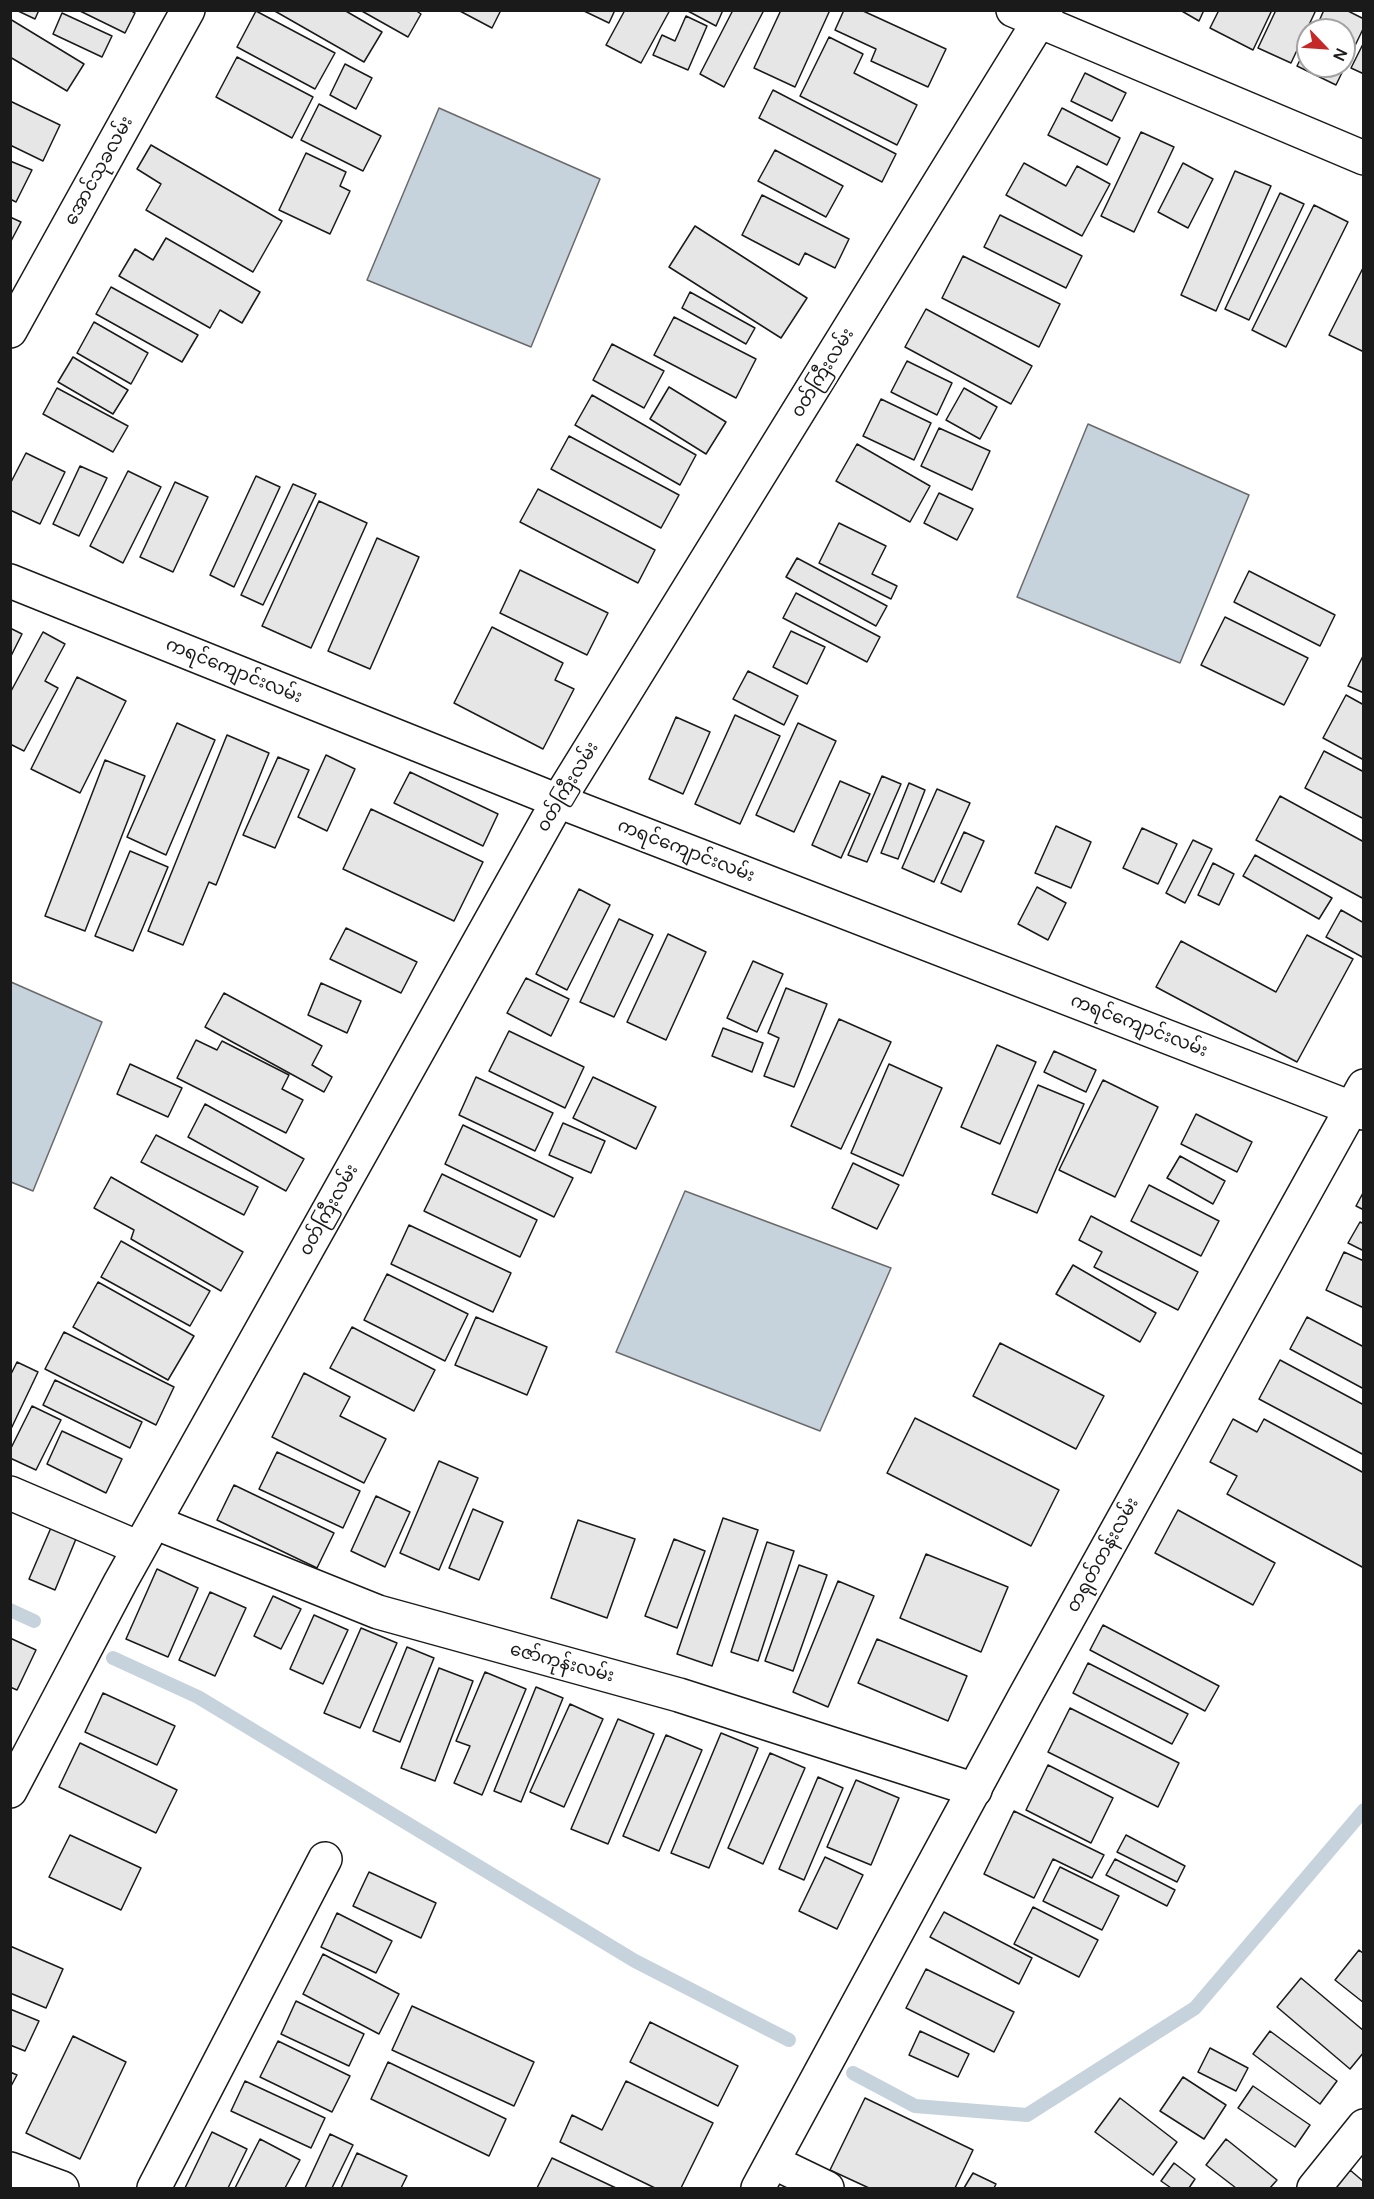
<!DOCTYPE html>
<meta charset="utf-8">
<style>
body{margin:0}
#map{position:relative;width:1374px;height:2199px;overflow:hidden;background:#fff;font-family:Manrope,sans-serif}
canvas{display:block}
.frame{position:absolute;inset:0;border:12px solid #1a1a1a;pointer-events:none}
.north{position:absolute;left:1296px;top:18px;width:60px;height:60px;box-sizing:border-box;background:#fff;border:2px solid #a3a3a3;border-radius:50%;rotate:115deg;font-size:16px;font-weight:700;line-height:24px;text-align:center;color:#1a1a1a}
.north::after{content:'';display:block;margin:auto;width:21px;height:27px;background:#c62828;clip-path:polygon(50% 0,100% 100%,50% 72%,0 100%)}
</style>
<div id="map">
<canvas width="1374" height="2199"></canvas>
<div class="frame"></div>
<div class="north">N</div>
</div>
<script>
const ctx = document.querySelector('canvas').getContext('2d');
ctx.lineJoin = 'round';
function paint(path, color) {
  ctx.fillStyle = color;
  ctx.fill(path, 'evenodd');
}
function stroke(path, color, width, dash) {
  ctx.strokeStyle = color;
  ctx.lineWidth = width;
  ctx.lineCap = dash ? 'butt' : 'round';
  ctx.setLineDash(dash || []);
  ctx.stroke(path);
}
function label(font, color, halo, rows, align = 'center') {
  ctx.font = font + ' Manrope,"Noto Sans Myanmar",sans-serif';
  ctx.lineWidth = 4.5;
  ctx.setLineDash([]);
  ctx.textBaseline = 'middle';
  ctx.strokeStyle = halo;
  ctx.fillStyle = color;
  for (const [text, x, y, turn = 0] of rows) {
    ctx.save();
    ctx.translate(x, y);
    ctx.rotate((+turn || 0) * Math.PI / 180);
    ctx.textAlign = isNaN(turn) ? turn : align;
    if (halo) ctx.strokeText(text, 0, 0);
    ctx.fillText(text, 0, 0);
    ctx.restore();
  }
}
const water = new Path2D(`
 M 439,108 L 600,179 L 531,347 L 367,280 Z
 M 1088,424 L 1249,495 L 1180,663 L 1017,597 Z
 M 11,982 L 102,1022 L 33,1191 L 11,1182 Z
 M 685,1191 L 891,1268 L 820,1431 L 616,1352 Z`);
const stream = new Path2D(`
 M 10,1610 L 34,1621
 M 113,1658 L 198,1697 L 635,1961 L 789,2040
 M 853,2073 L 915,2106 L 1027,2115 L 1195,2008 L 1364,1810`);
const building = new Path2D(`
 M 16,10 L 39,10 L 35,19 Z
 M 78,10 L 130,10 L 135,13 L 125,33 Z
 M 273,10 L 344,10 L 382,32 L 364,62 Z
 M 360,10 L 415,10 L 421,14 L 408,37 Z
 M 458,10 L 501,10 L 492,28 Z
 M 582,10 L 615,10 L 609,23 Z
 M 625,10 L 670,10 L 641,63 L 606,45 Z
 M 686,10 L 723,10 L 716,26 Z
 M 733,10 L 764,10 L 724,87 L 700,74 Z
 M 781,10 L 830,10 L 795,87 L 754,68 Z
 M 844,10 L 861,10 L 946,49 L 928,87 L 871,61 L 876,49 L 835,30 Z
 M 1180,10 L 1204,10 L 1199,21 Z
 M 1219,10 L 1272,10 L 1253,50 L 1210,28 Z
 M 1276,10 L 1316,10 L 1291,63 L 1258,48 Z
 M 1324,10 L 1346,10 L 1364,19 L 1364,27 L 1336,85 L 1297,66 L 1308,44 L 1308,66 L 1344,66 L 1344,30 L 1315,30 Z
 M 256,11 L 335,53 L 315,89 L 237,47 Z
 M 62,13 L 112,36 L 102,57 L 53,34 Z
 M 686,16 L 707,26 L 688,70 L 653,55 L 662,35 L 675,41 Z
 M 10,19 L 84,64 L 67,91 L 10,57 Z
 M 829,37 L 863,54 L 854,73 L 917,105 L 897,145 L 800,96 Z
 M 1364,42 L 1364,74 L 1351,68 Z
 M 237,57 L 313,97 L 292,138 L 216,97 Z
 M 345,64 L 372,78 L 356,109 L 330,95 Z
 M 1085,73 L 1126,93 L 1112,121 L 1071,101 Z
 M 773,90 L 896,154 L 882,182 L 759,118 Z
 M 10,101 L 60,125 L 43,161 L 10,145 Z
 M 319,104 L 381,136 L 363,171 L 301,140 Z
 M 1062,108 L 1120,138 L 1107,165 L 1048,135 Z
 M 1141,132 L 1174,147 L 1134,232 L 1101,216 Z
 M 151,145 L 282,221 L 253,272 L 146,210 L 161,184 L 137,169 Z
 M 775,150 L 843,186 L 826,217 L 758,181 Z
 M 306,153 L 346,172 L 340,186 L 350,191 L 330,234 L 279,210 Z
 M 10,161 L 32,170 L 16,202 L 10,199 Z
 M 1024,163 L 1066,186 L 1077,166 L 1110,184 L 1082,236 L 1006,195 Z
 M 1183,163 L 1213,179 L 1188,228 L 1158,212 Z
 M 1235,171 L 1271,186 L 1216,311 L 1181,295 Z
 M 1280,193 L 1304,204 L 1249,320 L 1225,309 Z
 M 762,195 L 849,239 L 835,268 L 805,253 L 799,265 L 742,235 Z
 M 1314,205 L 1348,222 L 1286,347 L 1252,330 Z
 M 1000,215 L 1082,256 L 1066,288 L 984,247 Z
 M 10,217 L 21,222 L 10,243 Z
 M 695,226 L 807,298 L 781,338 L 669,267 Z
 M 166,238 L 260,292 L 242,323 L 220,310 L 210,328 L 119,276 L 135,249 L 153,260 Z
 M 963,256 L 1060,304 L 1039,347 L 942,298 Z
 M 1364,266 L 1364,352 L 1329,335 Z
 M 111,287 L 198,335 L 182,362 L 96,314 Z
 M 690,292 L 755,328 L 746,344 L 682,308 Z
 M 926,309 L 1032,366 L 1011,404 L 905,347 Z
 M 674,317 L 756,359 L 736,398 L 654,355 Z
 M 94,322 L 148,353 L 131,384 L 77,353 Z
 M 612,344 L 664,371 L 644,408 L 593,380 Z
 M 73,357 L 128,390 L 113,414 L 58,382 Z
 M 907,361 L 952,383 L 937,415 L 891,392 Z
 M 669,387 L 726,422 L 706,454 L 650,419 Z
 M 57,388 L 128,426 L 113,452 L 43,414 Z
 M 964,388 L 997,407 L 980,439 L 946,420 Z
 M 592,395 L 696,455 L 680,485 L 575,425 Z
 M 881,399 L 931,423 L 914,460 L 863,436 Z
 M 939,428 L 990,451 L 972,490 L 921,466 Z
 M 569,436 L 679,495 L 661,528 L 551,469 Z
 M 857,444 L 930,486 L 910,522 L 836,481 Z
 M 26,453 L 65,472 L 40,524 L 10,510 L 10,484 Z
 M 80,466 L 107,478 L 79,536 L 53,524 Z
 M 128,471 L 161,487 L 123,563 L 90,546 Z
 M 256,476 L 280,487 L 234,587 L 210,575 Z
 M 175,482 L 208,497 L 173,572 L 140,557 Z
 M 293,484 L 316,494 L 263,605 L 241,595 Z
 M 538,489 L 655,550 L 638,583 L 520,522 Z
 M 939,493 L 973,509 L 957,540 L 924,523 Z
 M 319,501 L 367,523 L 311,648 L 262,626 Z
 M 839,523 L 886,546 L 872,574 L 897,586 L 891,599 L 819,563 Z
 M 377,538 L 419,557 L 370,669 L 328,651 Z
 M 797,558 L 887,606 L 876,626 L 786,577 Z
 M 520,570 L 608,613 L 587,655 L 500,613 Z
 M 1249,571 L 1335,615 L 1320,646 L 1234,602 Z
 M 796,593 L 880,637 L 867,662 L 783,618 Z
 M 1225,617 L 1308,658 L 1284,705 L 1201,665 Z
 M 492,627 L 563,663 L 555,680 L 574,689 L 543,749 L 454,703 Z
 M 10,628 L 22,634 L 10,658 Z
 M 791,631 L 825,647 L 807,684 L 773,667 Z
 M 43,632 L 65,644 L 45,681 L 58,688 L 24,751 L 10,744 L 10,693 Z
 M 1364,654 L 1364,693 L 1348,686 Z
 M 748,671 L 798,696 L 784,725 L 733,699 Z
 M 77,677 L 126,701 L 80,793 L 31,769 Z
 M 1346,695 L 1364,705 L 1364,760 L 1323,738 Z
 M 735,715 L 780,736 L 740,824 L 695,804 Z
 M 676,717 L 710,732 L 683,794 L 649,779 Z
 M 177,723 L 215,740 L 166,855 L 127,837 Z
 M 798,723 L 836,741 L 794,832 L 756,815 Z
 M 227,735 L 269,753 L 216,885 L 209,882 L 183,945 L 148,931 Z
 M 1324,751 L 1364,772 L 1364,819 L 1305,788 Z
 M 326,755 L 355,769 L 327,831 L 298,817 Z
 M 278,757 L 309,770 L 275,848 L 243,835 Z
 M 105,760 L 145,776 L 85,931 L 45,916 Z
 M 410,772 L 498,814 L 483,846 L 394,803 Z
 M 882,776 L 901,784 L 867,862 L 848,855 Z
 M 840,781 L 870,794 L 841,858 L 812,845 Z
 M 909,783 L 925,790 L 898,859 L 881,853 Z
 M 937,789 L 970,803 L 934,882 L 902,868 Z
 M 1280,796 L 1364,842 L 1364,899 L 1256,840 Z
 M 371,809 L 483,862 L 454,921 L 343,869 Z
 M 1056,826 L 1091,842 L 1071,888 L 1035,873 Z
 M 1142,828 L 1177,844 L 1158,884 L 1123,868 Z
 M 964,832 L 984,841 L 961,892 L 941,883 Z
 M 1193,840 L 1212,849 L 1185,903 L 1166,893 Z
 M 130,851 L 168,867 L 133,951 L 95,936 Z
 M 1255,855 L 1332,898 L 1319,919 L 1243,876 Z
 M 1213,863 L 1234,874 L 1219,905 L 1198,895 Z
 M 1037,887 L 1066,903 L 1048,940 L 1018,924 Z
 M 579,889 L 610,905 L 567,990 L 536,974 Z
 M 1341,910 L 1364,923 L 1364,958 L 1326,937 Z
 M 619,919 L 653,935 L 614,1017 L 580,1002 Z
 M 346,928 L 417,962 L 401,993 L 330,959 Z
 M 668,934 L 706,952 L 666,1040 L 627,1022 Z
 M 1307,935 L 1353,959 L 1297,1062 L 1156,987 L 1181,941 L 1276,992 Z
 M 753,961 L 783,974 L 757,1032 L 727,1018 Z
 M 526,978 L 569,999 L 551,1036 L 507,1013 Z
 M 321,983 L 361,1001 L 347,1033 L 308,1015 Z
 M 786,988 L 827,1004 L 794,1087 L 764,1076 L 779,1038 L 768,1033 Z
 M 224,993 L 322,1046 L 312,1065 L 332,1077 L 324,1092 L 205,1027 Z
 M 839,1019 L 891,1042 L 841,1149 L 791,1126 Z
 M 723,1028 L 763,1043 L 752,1072 L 712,1056 Z
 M 509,1031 L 584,1067 L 565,1108 L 489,1071 Z
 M 196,1040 L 217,1050 L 222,1041 L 289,1075 L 282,1089 L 303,1100 L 286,1133 L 177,1078 Z
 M 997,1045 L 1036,1062 L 1000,1144 L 961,1127 Z
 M 1054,1051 L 1096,1070 L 1086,1092 L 1044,1072 Z
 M 130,1064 L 182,1088 L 168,1117 L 117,1094 Z
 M 889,1064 L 942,1088 L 903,1176 L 851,1153 Z
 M 476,1077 L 553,1113 L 535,1151 L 459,1115 Z
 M 593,1077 L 656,1107 L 636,1149 L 573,1118 Z
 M 1103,1080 L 1158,1107 L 1115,1197 L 1059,1170 Z
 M 1038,1085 L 1084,1104 L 1037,1213 L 992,1194 Z
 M 205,1104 L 304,1159 L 286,1191 L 188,1137 Z
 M 1196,1114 L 1252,1142 L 1237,1172 L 1181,1144 Z
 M 563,1123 L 605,1141 L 591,1173 L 549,1155 Z
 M 463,1125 L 573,1178 L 554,1217 L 445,1164 Z
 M 156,1135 L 258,1187 L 244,1215 L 141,1162 Z
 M 1180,1156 L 1225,1181 L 1213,1204 L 1167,1178 Z
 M 853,1163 L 899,1185 L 877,1229 L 832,1208 Z
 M 442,1174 L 537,1220 L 520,1257 L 424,1211 Z
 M 111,1177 L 243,1252 L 221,1291 L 131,1239 L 134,1230 L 94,1208 Z
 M 1149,1185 L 1219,1221 L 1201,1256 L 1131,1221 Z
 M 1364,1191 L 1364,1210 L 1356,1206 Z
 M 1091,1216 L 1198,1272 L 1178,1310 L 1094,1267 L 1102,1252 L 1079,1240 Z
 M 1360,1222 L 1364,1224 L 1364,1251 L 1348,1243 Z
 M 409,1225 L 511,1273 L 493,1312 L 391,1264 Z
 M 121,1241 L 210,1291 L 190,1326 L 101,1277 Z
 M 1344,1252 L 1364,1261 L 1364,1308 L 1326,1290 Z
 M 1073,1265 L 1156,1313 L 1140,1342 L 1056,1294 Z
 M 387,1274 L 468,1314 L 445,1361 L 364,1320 Z
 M 98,1282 L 194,1336 L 168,1380 L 73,1327 Z
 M 476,1317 L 547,1347 L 527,1395 L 455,1365 Z
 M 1307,1317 L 1364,1347 L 1364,1389 L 1290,1349 Z
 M 352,1327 L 435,1370 L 414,1411 L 330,1368 Z
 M 64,1332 L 174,1387 L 156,1425 L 45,1369 Z
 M 1000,1343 L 1104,1396 L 1076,1449 L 973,1396 Z
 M 1280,1360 L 1364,1405 L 1364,1455 L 1259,1399 Z
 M 17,1362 L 38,1372 L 10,1431 L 10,1376 Z
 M 304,1373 L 350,1397 L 340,1416 L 386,1439 L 364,1483 L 272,1437 Z
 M 55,1380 L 142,1422 L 130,1448 L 43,1405 Z
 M 32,1406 L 61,1420 L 36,1470 L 10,1458 L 10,1450 Z
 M 915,1418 L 1059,1490 L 1031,1546 L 887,1473 Z
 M 1233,1419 L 1257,1432 L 1264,1419 L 1364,1473 L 1364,1568 L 1227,1494 L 1237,1476 L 1210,1462 Z
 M 62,1431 L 122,1459 L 106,1493 L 47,1464 Z
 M 277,1452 L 360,1491 L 343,1528 L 259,1489 Z
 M 439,1461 L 478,1478 L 439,1570 L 400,1553 Z
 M 234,1485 L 334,1533 L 317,1568 L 217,1520 Z
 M 376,1496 L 410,1512 L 385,1567 L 351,1551 Z
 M 473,1509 L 503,1522 L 479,1580 L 449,1568 Z
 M 1178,1510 L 1275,1563 L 1253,1605 L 1155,1553 Z
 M 723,1518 L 758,1530 L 712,1666 L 677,1654 Z
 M 578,1520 L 635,1539 L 607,1618 L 551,1598 Z
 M 53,1523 L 78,1534 L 55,1590 L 29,1579 Z
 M 674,1539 L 705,1551 L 677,1628 L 645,1616 Z
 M 767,1542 L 794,1551 L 758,1661 L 731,1652 Z
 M 926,1554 L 1008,1587 L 981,1652 L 900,1618 Z
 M 799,1565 L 827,1575 L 793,1671 L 765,1661 Z
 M 157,1569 L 198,1588 L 168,1657 L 126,1639 Z
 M 838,1581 L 874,1596 L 828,1707 L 793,1692 Z
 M 210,1592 L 246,1608 L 215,1676 L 179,1660 Z
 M 273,1596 L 301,1609 L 281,1649 L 254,1636 Z
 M 314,1615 L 348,1630 L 323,1684 L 290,1669 Z
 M 1103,1625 L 1219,1686 L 1205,1711 L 1090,1650 Z
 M 361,1628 L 397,1643 L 360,1728 L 324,1713 Z
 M 10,1638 L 36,1650 L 17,1690 L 10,1687 Z
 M 877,1639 L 967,1676 L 948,1721 L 858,1683 Z
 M 407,1647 L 434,1658 L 400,1742 L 373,1731 Z
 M 1088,1663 L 1188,1714 L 1172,1744 L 1073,1693 Z
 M 439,1668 L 473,1681 L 435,1781 L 401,1768 Z
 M 485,1672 L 526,1689 L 482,1795 L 454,1783 L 470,1746 L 456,1741 Z
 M 536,1687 L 563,1698 L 521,1802 L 494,1791 Z
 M 103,1693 L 175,1726 L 157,1765 L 85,1732 Z
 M 570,1704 L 603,1719 L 564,1807 L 530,1792 Z
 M 1070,1708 L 1179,1763 L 1158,1807 L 1048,1752 Z
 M 618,1719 L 654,1734 L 608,1844 L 571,1829 Z
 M 721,1733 L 758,1748 L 709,1868 L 671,1853 Z
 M 666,1735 L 702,1750 L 659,1851 L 623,1836 Z
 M 80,1743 L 177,1790 L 156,1833 L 59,1787 Z
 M 770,1753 L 805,1768 L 763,1864 L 728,1848 Z
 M 1048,1765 L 1113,1798 L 1091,1843 L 1026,1810 Z
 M 818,1777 L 843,1788 L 804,1880 L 779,1869 Z
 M 856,1780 L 899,1798 L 871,1865 L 827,1847 Z
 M 1014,1811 L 1104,1855 L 1092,1878 L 1053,1859 L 1034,1898 L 984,1874 Z
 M 70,1835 L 141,1868 L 121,1910 L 49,1877 Z
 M 1126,1835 L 1185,1866 L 1177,1882 L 1117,1852 Z
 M 825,1857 L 863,1875 L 837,1929 L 799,1911 Z
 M 1115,1859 L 1175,1890 L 1167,1906 L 1106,1875 Z
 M 1060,1867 L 1119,1896 L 1102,1930 L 1043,1901 Z
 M 369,1872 L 436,1903 L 421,1938 L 353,1906 Z
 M 1033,1907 L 1098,1940 L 1079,1977 L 1014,1944 Z
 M 944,1912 L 1032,1958 L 1019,1984 L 930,1937 Z
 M 337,1913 L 392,1941 L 376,1973 L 321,1947 Z
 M 10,1946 L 63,1969 L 46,2008 L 10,1993 Z
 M 1359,1950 L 1364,1954 L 1364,2003 L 1335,1980 Z
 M 323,1954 L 399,1994 L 379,2034 L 303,1994 Z
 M 926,1969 L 1014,2012 L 994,2052 L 906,2008 Z
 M 1301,1978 L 1364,2031 L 1364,2052 L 1350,2069 L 1277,2007 Z
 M 296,2001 L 364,2034 L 349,2066 L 281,2034 Z
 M 412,2006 L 534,2062 L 514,2106 L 392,2050 Z
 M 10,2009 L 39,2021 L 25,2051 L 10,2045 Z
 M 650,2022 L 738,2066 L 718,2106 L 630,2062 Z
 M 920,2031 L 969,2054 L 958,2077 L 909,2055 Z
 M 1270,2031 L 1337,2081 L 1320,2104 L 1253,2054 Z
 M 73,2036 L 126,2062 L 80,2159 L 26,2133 Z
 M 278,2041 L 350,2076 L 332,2112 L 260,2077 Z
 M 1210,2048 L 1248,2068 L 1236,2091 L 1198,2072 Z
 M 388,2062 L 506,2119 L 489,2156 L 371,2099 Z
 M 10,2072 L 17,2075 L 10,2088 Z
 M 1183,2077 L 1226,2105 L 1204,2139 L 1160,2111 Z
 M 245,2081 L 325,2118 L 311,2148 L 231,2111 Z
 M 626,2081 L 713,2123 L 681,2188 L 655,2188 L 560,2142 L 572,2115 L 602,2130 Z
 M 1253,2086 L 1310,2125 L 1295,2147 L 1238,2108 Z
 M 865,2098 L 973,2150 L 955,2188 L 869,2188 L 830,2170 Z
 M 1120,2098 L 1177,2142 L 1153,2175 L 1095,2132 Z
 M 212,2132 L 247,2149 L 228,2188 L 185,2188 Z
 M 330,2134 L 353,2145 L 332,2188 L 305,2188 Z
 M 260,2139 L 300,2160 L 285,2188 L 235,2188 Z
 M 1226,2139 L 1277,2180 L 1270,2188 L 1236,2188 L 1206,2165 Z
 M 357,2153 L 407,2176 L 401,2188 L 341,2188 Z
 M 552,2158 L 616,2188 L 537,2188 Z
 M 1174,2163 L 1195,2179 L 1189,2188 L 1171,2188 L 1161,2181 Z
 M 1350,2170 L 1364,2182 L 1364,2188 L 1334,2188 Z
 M 973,2173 L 996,2184 L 994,2188 L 964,2188 Z`);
const minor = new Path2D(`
 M 1013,10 L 1364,158
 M 10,331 L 188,10
 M 10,581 L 558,801 L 1364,1113
 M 10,1493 L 139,1548
 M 154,1522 L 378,1612 L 679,1695 L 975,1790
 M 10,1791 L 121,1581 L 558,801 L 1046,10
 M 773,2162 L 827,2188
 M 10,2169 L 62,2188
 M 154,2188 L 325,1859
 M 1314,2188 L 1364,2126`);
const tertiary = new Path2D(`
 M 758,2188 L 1025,1696 L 1364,1086`);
const streetNames = [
 ["အောင်သုခလမ်း",99,171,-61],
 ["၀တ်ကြီးလမ်း",823,373,-58],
 ["ကရင်ကျောင်းလမ်း",234,671,22],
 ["၀တ်ကြီးလမ်း",568,787,-59],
 ["ကရင်ကျောင်းလမ်း",686,851,21],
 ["ကရင်ကျောင်းလမ်း",1139,1026,21],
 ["၀တ်ကြီးလမ်း",329,1210,-61],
 ["တရုတ်တန်းလမ်း",1103,1555,-61],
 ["ဇော်ကုန်းလမ်း",562,1663,15]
];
paint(water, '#c6d2dc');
stroke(water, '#6a6a6a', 1.5);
stroke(stream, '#c6d2dc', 14);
paint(building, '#e6e6e6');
stroke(building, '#1a1a1a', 1.5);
stroke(minor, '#1a1a1a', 36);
stroke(tertiary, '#1a1a1a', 36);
stroke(minor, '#fff', 33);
stroke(tertiary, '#fff', 33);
label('18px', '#1a1a1a', '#fff', streetNames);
</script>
